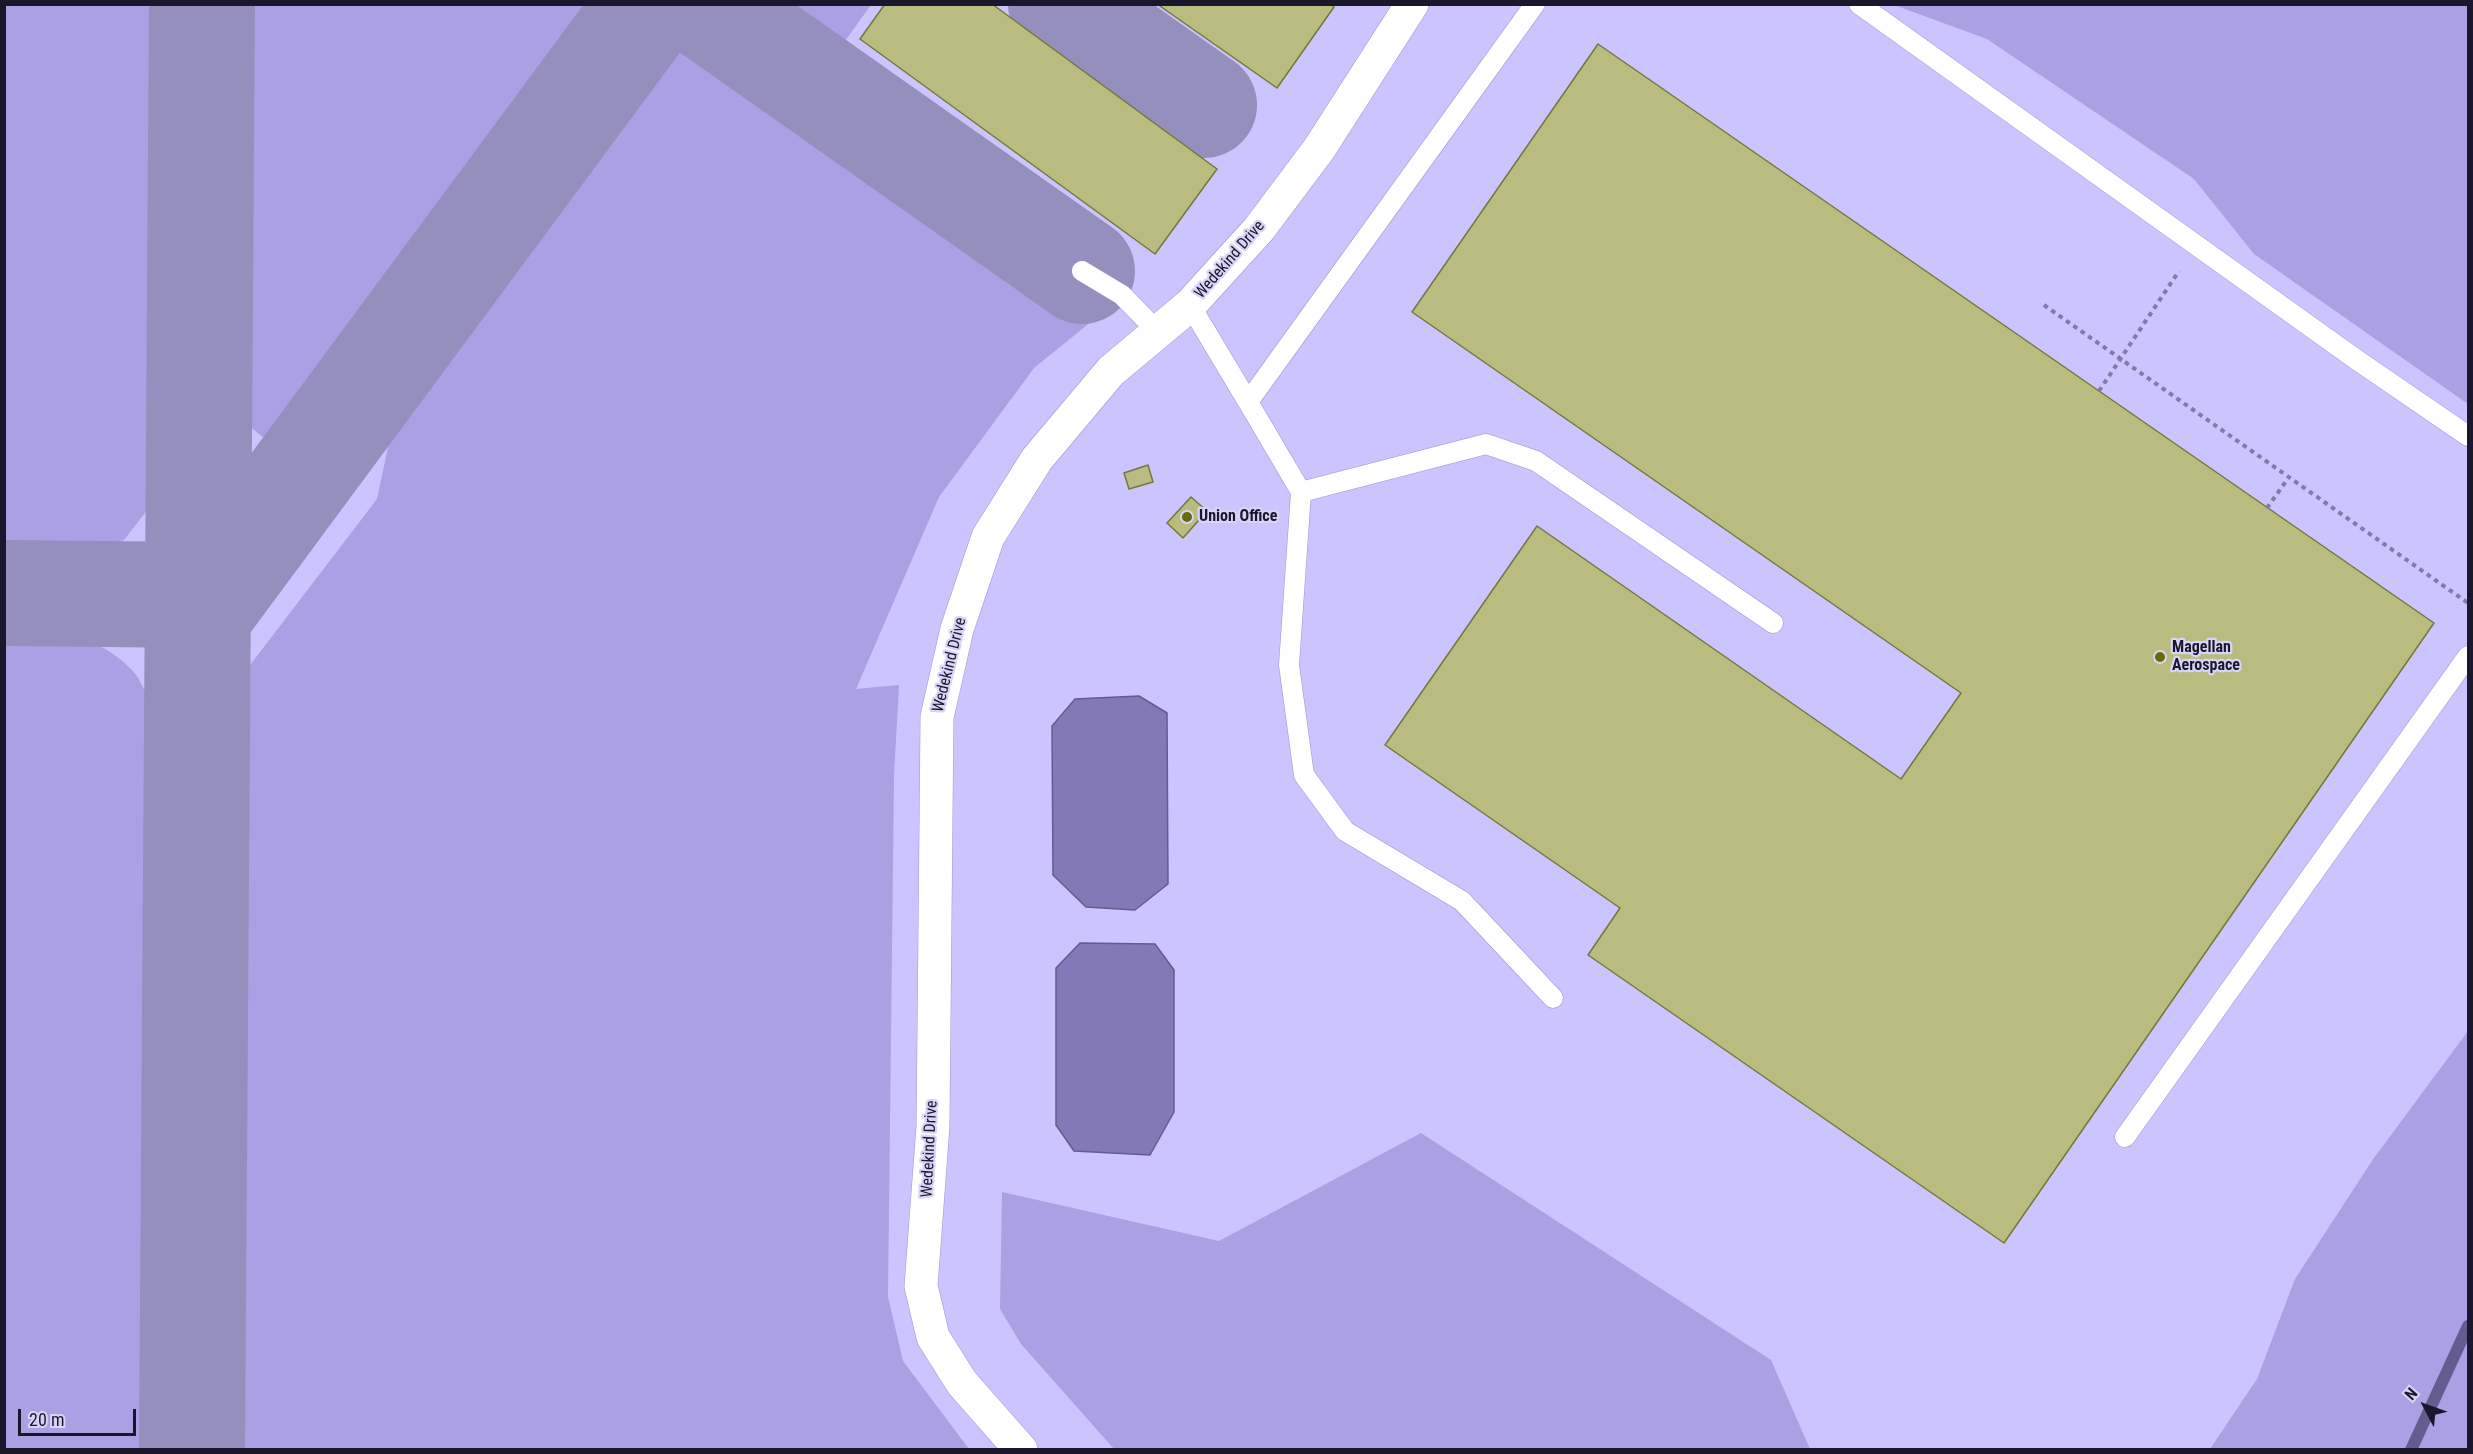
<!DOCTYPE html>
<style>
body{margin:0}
#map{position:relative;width:2473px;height:1454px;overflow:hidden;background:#cbc4ff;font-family:"Roboto Condensed",sans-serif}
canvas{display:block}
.frame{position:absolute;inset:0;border:6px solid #1a172c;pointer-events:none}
.north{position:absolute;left:2395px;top:1376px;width:60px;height:60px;-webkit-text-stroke:4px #d8d4f8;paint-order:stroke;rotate:311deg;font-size:16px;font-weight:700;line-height:24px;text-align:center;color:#1a172c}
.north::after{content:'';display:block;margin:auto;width:21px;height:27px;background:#1a172c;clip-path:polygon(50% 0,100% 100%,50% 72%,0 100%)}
.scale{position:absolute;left:18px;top:1409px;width:118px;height:27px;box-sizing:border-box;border:3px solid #1a172c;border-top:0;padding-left:8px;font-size:18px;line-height:21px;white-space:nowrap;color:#1a172c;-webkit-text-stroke:4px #d8d4f8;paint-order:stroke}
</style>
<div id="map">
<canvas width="2473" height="1454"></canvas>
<div class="frame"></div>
<div class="north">N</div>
<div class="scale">20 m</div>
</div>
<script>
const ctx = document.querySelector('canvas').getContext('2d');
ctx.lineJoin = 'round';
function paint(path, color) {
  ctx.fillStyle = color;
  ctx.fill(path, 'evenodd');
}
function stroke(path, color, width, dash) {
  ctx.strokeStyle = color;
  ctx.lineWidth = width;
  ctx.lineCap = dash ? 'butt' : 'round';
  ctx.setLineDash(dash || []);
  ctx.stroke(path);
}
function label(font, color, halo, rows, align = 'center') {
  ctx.font = font + ' "Roboto Condensed",sans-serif';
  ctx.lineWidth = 4.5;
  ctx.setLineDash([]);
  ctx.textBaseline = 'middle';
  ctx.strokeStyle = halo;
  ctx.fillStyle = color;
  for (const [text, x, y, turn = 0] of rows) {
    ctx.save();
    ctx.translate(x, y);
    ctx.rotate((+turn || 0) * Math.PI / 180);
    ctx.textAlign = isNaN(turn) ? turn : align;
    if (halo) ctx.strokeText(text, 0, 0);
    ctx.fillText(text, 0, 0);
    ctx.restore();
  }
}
const green = new Path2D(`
 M 4,5 L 162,5 L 158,481 L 148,509 L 124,540 L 77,554 L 5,554 Z
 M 238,5 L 628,5 L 312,426 L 290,439 L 265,439 L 242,420 L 234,386 Z
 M 742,5 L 871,5 L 829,63 Z
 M 1894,5 L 2468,5 L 2468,404 L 2254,254 L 2194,179 L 1987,39 Z
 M 688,17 L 1108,308 L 1034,368 L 939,497 L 856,689 L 899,685 L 894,775 L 888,1297 L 903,1361 L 969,1449 L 228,1449 L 234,702 L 244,673 L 377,499 L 403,377 L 667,22 Z
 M 5,633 C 55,633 92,630 131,669 C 141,679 147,697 154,710 L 149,1449 L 5,1449 Z
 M 2468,1031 L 2468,1449 L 2210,1449 L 2257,1379 L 2295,1279 L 2374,1158 Z
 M 1421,1133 L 1771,1360 L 1810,1449 L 1114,1449 L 1021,1344 L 1000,1309 L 1002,1192 L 1219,1241 Z`);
const water = new Path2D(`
 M 1139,696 L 1167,713 L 1168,884 L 1135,910 L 1086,907 L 1053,875 L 1052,726 L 1075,699 Z
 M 1080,943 L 1155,944 L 1174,970 L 1174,1112 L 1150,1155 L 1074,1151 L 1056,1125 L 1056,968 Z`);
const stream = new Path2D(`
 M 2411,1450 L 2468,1326`);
const taxiway = new Path2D(`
 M 703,4 L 1082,271
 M 1061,4 L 1204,105
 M 4,593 L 199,595
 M 199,613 L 650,4
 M 192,1450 L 202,4`);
const building = new Path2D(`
 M 885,4 L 992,4 L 1217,169 L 1155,254 L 860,39 Z
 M 1157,4 L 1330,4 L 1334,7 L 1277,88 Z
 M 1598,44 L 2434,623 L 2004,1243 L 1588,955 L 1620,908 L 1385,745 L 1537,526 L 1901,779 L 1961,693 L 1412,312 Z
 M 1148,465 L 1153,482 L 1129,489 L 1124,473 Z
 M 1191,497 L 1207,511 L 1183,538 L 1167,523 Z`);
const path = new Path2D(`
 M 2044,305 L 2468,603
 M 2099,391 L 2179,271
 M 2267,508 L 2289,477`);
const lane = new Path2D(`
 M 1859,4 L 2357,360 L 2468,436
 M 1082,271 L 1122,295 L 1158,332
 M 1190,305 L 1248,402 L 1535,4
 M 1248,402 L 1301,492 L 1289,665 L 1304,775 L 1345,831 L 1462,901 L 1553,998
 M 1301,492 L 1486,444 L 1536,461 L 1773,623
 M 2125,1137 L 2468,656`);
const street = new Path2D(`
 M 1021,1450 L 962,1383 L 933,1337 L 921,1286 L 933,1126 L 937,717 L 957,629 L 988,537 L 1037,459 L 1111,371 L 1190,305 L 1259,229 L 1319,149 L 1412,4`);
const markers = [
 [1187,517,6,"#686907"],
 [2160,657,6,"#686907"]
];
const streetNames = [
 ["Wedekind Drive",1230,260,-49],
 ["Wedekind Drive",950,665,-76],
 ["Wedekind Drive",930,1149,-87]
];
const poiNames = [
 ["Union Office",1199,517],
 ["Magellan",2172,648],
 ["Aerospace",2172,666]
];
paint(green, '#aaa0e3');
paint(water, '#8379b9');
stroke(water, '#645c8f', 1.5);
stroke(stream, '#645c8f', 12);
stroke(taxiway, '#958fbe', 106);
paint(building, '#b9bc7e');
stroke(building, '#75773b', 1.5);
stroke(lane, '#9d95ce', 21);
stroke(street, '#9d95ce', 34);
stroke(path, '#817ba6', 4, [4.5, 4.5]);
stroke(lane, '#fff', 20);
stroke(street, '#fff', 33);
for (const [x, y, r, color] of markers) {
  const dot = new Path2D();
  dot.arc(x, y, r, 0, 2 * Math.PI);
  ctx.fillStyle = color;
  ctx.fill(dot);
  stroke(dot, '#d8d4f8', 2);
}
label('16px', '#1a172c', '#d8d4f8', streetNames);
label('bold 16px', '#1a172c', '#d8d4f8', poiNames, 'left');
</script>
